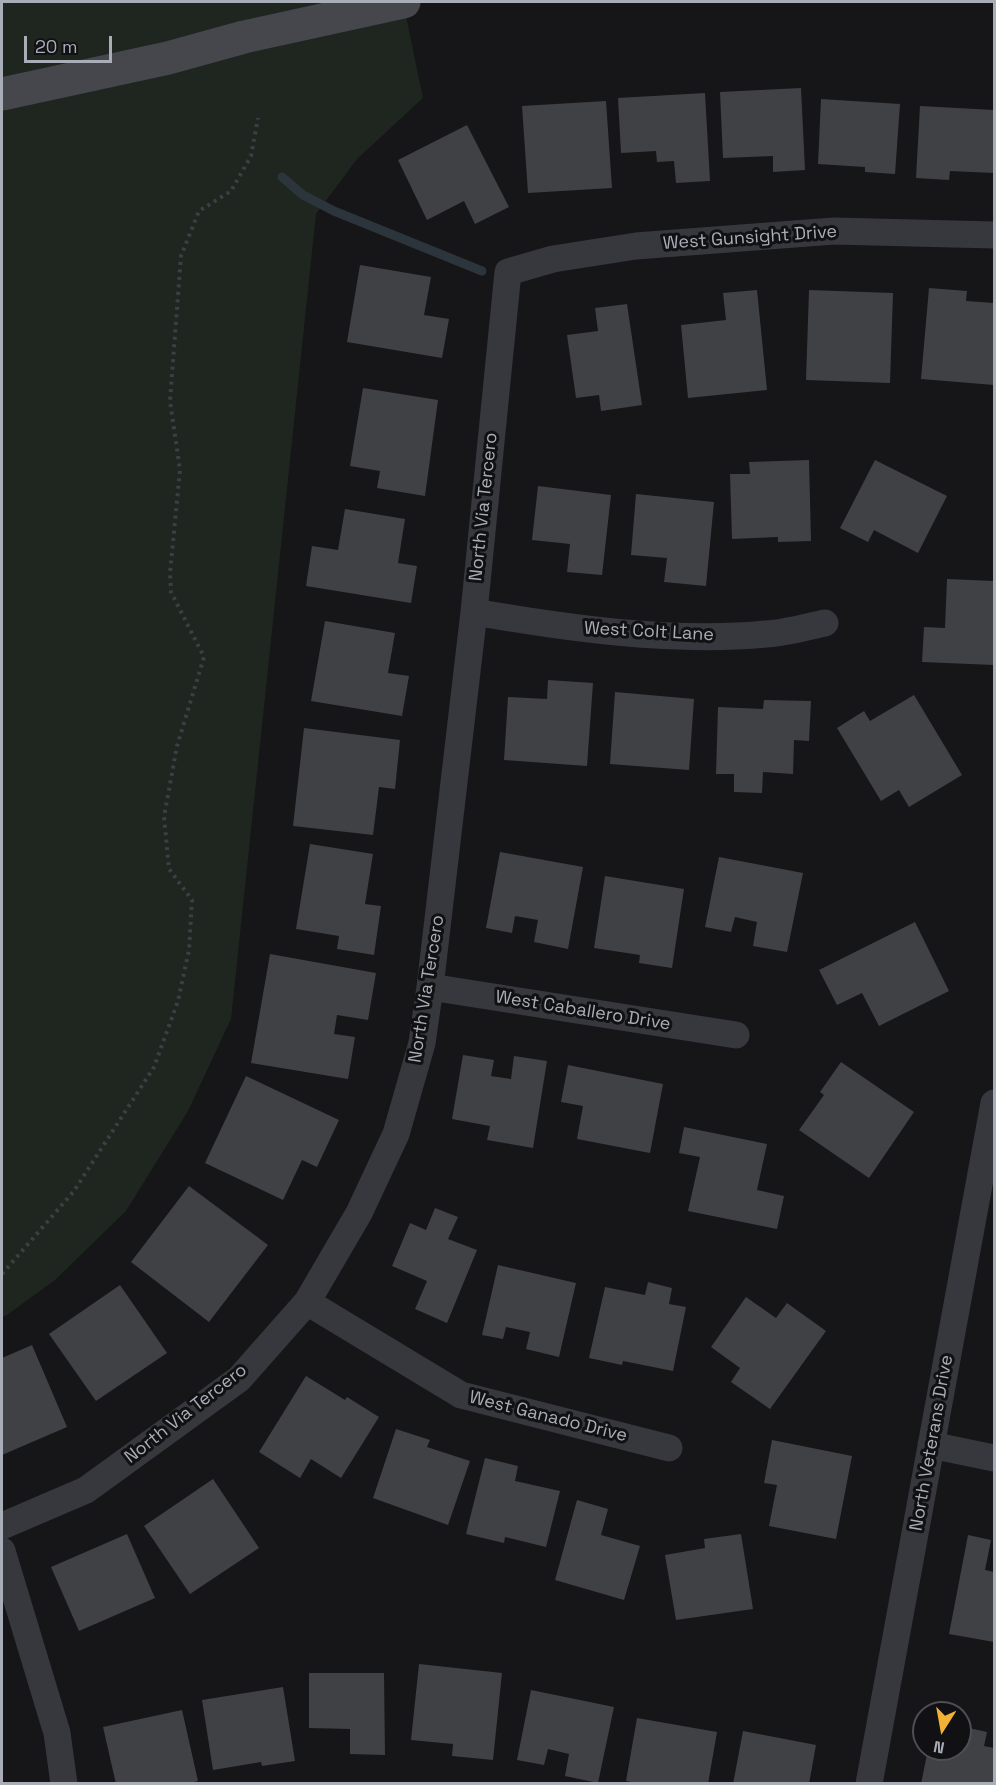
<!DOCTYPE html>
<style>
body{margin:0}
#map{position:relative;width:996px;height:1785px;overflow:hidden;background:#161618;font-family:"Space Grotesk",sans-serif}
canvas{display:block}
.frame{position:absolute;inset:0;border:3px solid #a8adb8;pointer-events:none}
.north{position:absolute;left:912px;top:1701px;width:60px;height:60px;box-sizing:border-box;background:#111113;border:2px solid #4d4f55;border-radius:50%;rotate:191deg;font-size:16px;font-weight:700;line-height:24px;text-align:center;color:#a8adb8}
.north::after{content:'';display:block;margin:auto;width:21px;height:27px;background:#f2b134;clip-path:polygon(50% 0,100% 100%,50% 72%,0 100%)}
.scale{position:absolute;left:24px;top:36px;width:88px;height:27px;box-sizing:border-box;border:3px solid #a8adb8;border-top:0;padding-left:8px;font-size:18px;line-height:21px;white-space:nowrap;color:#a8adb8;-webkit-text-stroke:4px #111113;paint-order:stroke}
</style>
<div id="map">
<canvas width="996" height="1785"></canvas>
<div class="frame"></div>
<div class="north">N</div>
<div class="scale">20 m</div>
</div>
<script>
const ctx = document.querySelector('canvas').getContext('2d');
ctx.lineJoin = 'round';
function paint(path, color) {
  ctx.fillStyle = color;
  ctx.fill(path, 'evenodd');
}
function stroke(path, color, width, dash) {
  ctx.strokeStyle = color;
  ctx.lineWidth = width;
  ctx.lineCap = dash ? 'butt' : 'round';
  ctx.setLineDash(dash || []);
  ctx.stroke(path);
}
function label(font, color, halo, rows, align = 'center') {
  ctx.font = font + ' "Space Grotesk",sans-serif';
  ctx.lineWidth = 6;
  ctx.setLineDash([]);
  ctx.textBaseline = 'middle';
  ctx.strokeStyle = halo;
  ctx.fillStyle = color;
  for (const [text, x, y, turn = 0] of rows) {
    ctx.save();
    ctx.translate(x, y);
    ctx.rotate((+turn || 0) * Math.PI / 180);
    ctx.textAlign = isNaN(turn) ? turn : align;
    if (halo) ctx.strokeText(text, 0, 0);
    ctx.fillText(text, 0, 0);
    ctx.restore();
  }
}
const green = new Path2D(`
 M 2,2 L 403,2 L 423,98 L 357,159 L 316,214 L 231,1019 L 188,1111 L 126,1211 L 55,1280 L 7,1315 L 2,1317 Z`);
const stream = new Path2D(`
 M 282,177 L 303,195 L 334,211 L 482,271`);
const building = new Path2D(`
 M 801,88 L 805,170 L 773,172 L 773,156 L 723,158 L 720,92 Z
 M 705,93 L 710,181 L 676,183 L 674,161 L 657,162 L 656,151 L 621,153 L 618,98 Z
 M 821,99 L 900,104 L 895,174 L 865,172 L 865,167 L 818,164 Z
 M 606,101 L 612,188 L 528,193 L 522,106 Z
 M 920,106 L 994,110 L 994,173 L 950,171 L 949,180 L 916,178 Z
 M 467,125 L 509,207 L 475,224 L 464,201 L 427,220 L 398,160 Z
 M 360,265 L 431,277 L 424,315 L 449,319 L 442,358 L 347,342 Z
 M 929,288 L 967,291 L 966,301 L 994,303 L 994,385 L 921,379 Z
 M 757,290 L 767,390 L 688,398 L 681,325 L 726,320 L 723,293 Z
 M 809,290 L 893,293 L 890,383 L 806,380 Z
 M 627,304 L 642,405 L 601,411 L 599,395 L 576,398 L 567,335 L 598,331 L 595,308 Z
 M 363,388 L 438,400 L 425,496 L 377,488 L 380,471 L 350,466 Z
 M 809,460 L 811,541 L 778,542 L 778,537 L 732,539 L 730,474 L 750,474 L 749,462 Z
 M 875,460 L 947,496 L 918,553 L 874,530 L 868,542 L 840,528 Z
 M 538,486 L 611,495 L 602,575 L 567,572 L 570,544 L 532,540 Z
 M 636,494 L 714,502 L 706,586 L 664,582 L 667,558 L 631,555 Z
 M 345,509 L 405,519 L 398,563 L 417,566 L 411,603 L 306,586 L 312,546 L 338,550 Z
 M 947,579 L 994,581 L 994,665 L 922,662 L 924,627 L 945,628 Z
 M 325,621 L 395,633 L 388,673 L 409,676 L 402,716 L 311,701 Z
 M 548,680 L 593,683 L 587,766 L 504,760 L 508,697 L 547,699 Z
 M 615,692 L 694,699 L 689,770 L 610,764 Z
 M 914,695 L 962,775 L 909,807 L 899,790 L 881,801 L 837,728 L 864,711 L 870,721 Z
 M 764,700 L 811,701 L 809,741 L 794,740 L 793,774 L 763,772 L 762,793 L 734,792 L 734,774 L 716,774 L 718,707 L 763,709 Z
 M 304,728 L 400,740 L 395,789 L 379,787 L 373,835 L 293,826 Z
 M 310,844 L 373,854 L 365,904 L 381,906 L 374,955 L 337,949 L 339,936 L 296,929 Z
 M 500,852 L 583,867 L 568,949 L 534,942 L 538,920 L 515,916 L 512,933 L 486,928 Z
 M 719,857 L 803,873 L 787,952 L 753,946 L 757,922 L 735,917 L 731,932 L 705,927 Z
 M 605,876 L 684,889 L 672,968 L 639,963 L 640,955 L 594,948 Z
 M 915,922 L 949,991 L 879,1026 L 862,993 L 837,1005 L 819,970 Z
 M 270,954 L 376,973 L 368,1020 L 337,1015 L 334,1034 L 355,1037 L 348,1079 L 251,1063 Z
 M 463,1055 L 494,1060 L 491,1076 L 511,1079 L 514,1056 L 547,1061 L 533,1148 L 487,1140 L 490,1126 L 452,1119 Z
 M 841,1062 L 914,1112 L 869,1178 L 799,1130 L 824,1095 L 820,1092 Z
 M 568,1065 L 663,1084 L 650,1153 L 577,1139 L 583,1106 L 561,1102 Z
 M 246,1076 L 339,1120 L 317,1167 L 302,1160 L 283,1200 L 205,1163 Z
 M 684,1127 L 767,1144 L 757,1190 L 784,1196 L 777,1229 L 688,1211 L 700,1157 L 679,1153 Z
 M 189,1186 L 268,1245 L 209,1322 L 131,1262 Z
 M 435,1208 L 458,1217 L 448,1239 L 477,1250 L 447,1323 L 415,1309 L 427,1281 L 392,1266 L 410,1223 L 426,1230 Z
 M 498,1265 L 576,1283 L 559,1357 L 526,1349 L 530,1332 L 506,1327 L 503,1339 L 482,1335 Z
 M 648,1282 L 672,1288 L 669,1304 L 686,1307 L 673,1371 L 623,1361 L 622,1365 L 589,1358 L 605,1287 L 645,1295 Z
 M 120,1285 L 167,1353 L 96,1401 L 49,1334 Z
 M 746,1297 L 776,1318 L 787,1303 L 826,1331 L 770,1409 L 731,1382 L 740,1368 L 711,1347 Z
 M 32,1345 L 67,1427 L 2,1455 L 2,1358 Z
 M 306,1376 L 345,1400 L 347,1397 L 379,1417 L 341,1478 L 311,1459 L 300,1478 L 259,1452 Z
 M 396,1429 L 430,1440 L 427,1447 L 470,1461 L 448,1525 L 373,1498 Z
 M 772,1440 L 852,1456 L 836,1539 L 769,1526 L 777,1485 L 764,1483 Z
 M 485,1458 L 518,1466 L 515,1481 L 560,1491 L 546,1547 L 505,1537 L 504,1543 L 466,1534 Z
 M 213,1479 L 259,1548 L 190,1594 L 144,1526 Z
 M 577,1500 L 608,1509 L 601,1535 L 640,1546 L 624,1600 L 555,1580 Z
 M 127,1534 L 155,1598 L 79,1631 L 51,1567 Z
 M 741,1534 L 753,1609 L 676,1620 L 665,1555 L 705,1548 L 704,1539 Z
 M 968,1535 L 991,1540 L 985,1570 L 994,1572 L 994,1642 L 949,1634 Z
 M 419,1664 L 502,1673 L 493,1760 L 452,1756 L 453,1744 L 411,1740 Z
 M 309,1673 L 384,1673 L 385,1755 L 350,1754 L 350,1729 L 309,1728 Z
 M 283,1687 L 295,1761 L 262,1766 L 261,1762 L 213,1770 L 202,1700 Z
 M 531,1690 L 614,1707 L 598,1783 L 565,1776 L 569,1754 L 548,1749 L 544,1765 L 517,1760 Z
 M 182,1710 L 198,1781 L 187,1784 L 116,1784 L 103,1727 Z
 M 637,1718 L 717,1732 L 708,1784 L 642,1784 L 626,1781 Z
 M 960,1726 L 987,1732 L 984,1746 L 994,1748 L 994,1784 L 921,1784 L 928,1749 L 960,1749 Z
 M 743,1731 L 816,1745 L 809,1784 L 733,1784 Z`);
const path = new Path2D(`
 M 2,1274 L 74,1191 L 154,1067 L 178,1001 L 189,950 L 192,900 L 169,869 L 164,817 L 177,746 L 204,657 L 171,592 L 170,573 L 180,470 L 170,401 L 181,256 L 199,211 L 231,191 L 251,156 L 258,118`);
const street = new Path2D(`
 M 474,612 C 567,628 671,643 766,634 C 786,633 806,627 825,623
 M 430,987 L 736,1035
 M 307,1302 L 461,1395 L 669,1448
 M 931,1445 L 994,1458
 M 2,1526 L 86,1490 L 239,1379 L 307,1302 L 359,1213 L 396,1134 L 422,1043 L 430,987 L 474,612 L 508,272 L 553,259 L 636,246 L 834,231 L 994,235
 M 2,1551 L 57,1733 L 64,1784
 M 869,1784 L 994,1103`);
const secondary = new Path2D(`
 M 2,94 L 168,58 L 244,37 L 404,2`);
const streetNames = [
 ["West Gunsight Drive",750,238,-4],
 ["North Via Tercero",484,507,-84],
 ["West Colt Lane",649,632,3],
 ["North Via Tercero",427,989,-81],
 ["West Caballero Drive",583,1011,9],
 ["North Via Tercero",186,1414,-38],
 ["West Ganado Drive",548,1417,14],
 ["North Veterans Drive",932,1443,-80]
];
paint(green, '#1e261f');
stroke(stream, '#2c353c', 9);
paint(building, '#404145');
stroke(path, '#3d3f44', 4, [3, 4.5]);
stroke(street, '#37383d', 27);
stroke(secondary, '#45474d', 33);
label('18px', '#a8adb8', '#111113', streetNames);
</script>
